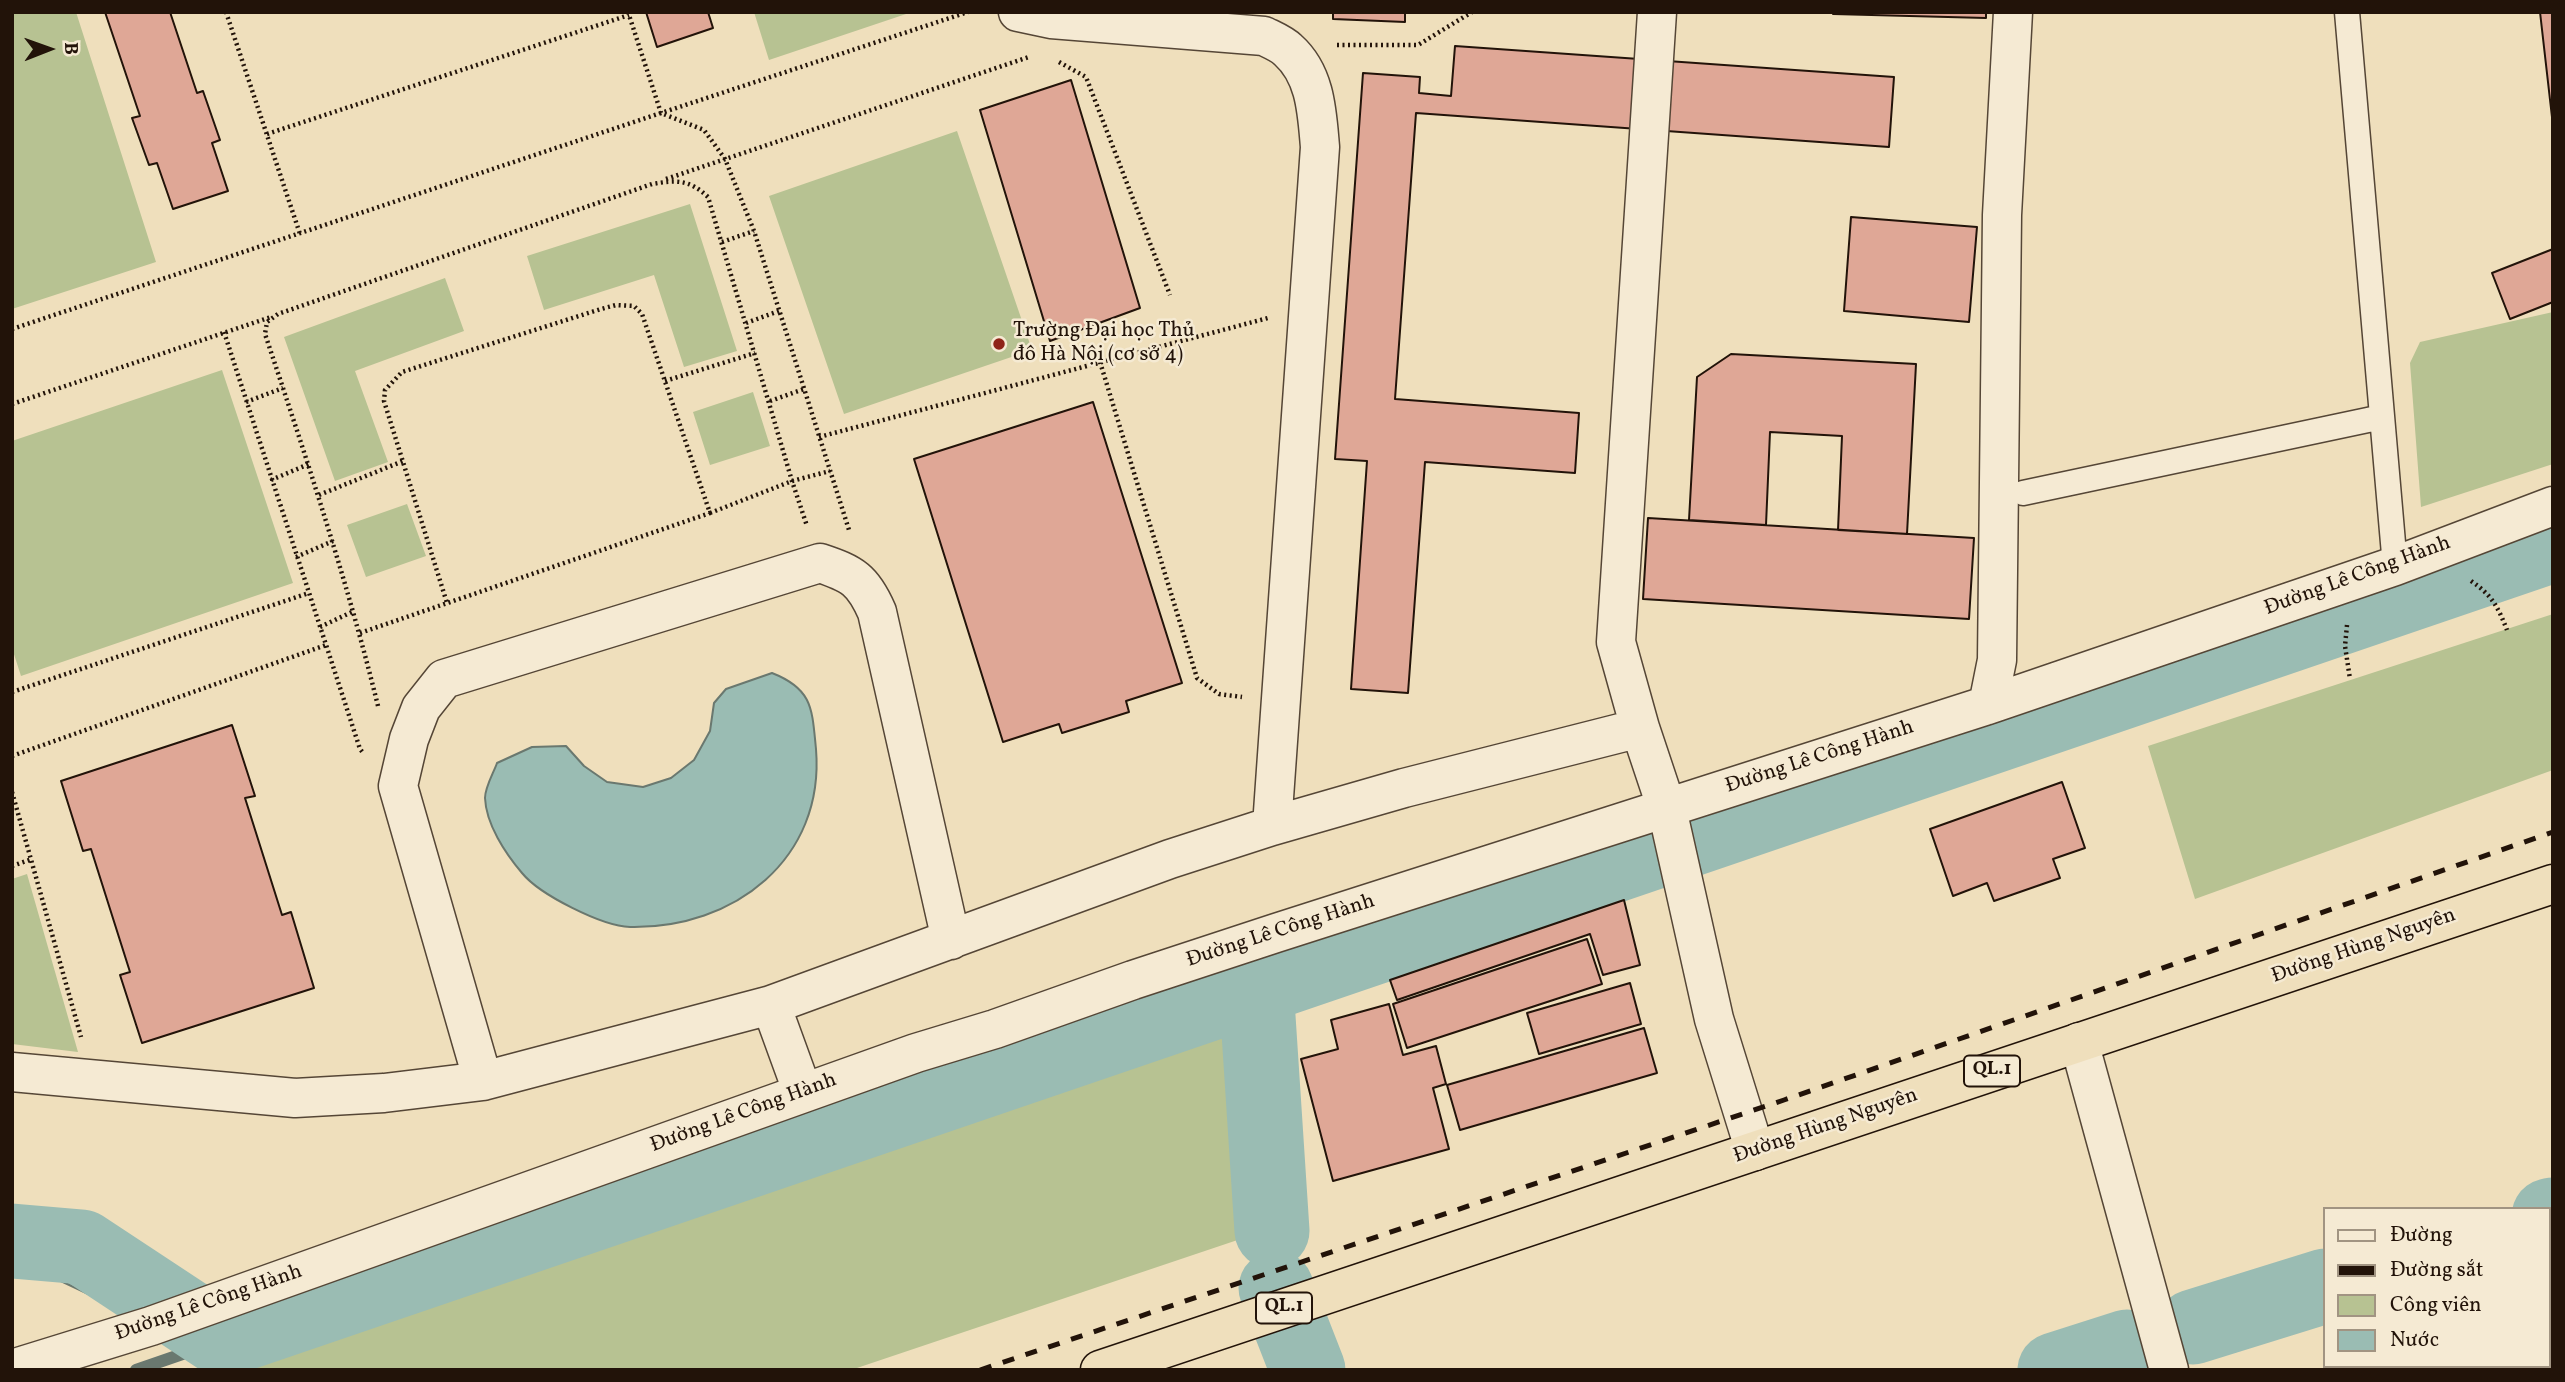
<!DOCTYPE html>
<meta charset="utf-8">
<style>
body{margin:0}
#map{position:relative;width:2565px;height:1382px;overflow:hidden;background:#efdfbc;font-family:Vollkorn,serif}
canvas{display:block}
.frame{position:absolute;inset:0;border:14px solid #221309;pointer-events:none}
.legend{position:absolute;left:2323px;top:1207px;width:228px;height:161px;box-sizing:border-box;background:#f5ead3;border:2px solid #a19482;margin:0;padding:9px 12px;list-style:none;font-size:21px;color:#221309}
.legend li{display:flex;align-items:center;gap:14px;height:35px}
.legend b{width:35px;border:2px solid #a19482}
.north{position:absolute;left:14px;top:14px;width:70px;height:70px;-webkit-text-stroke:5px #f5ead3;paint-order:stroke;rotate:89deg;font-size:19px;font-weight:700;line-height:28px;text-align:center;color:#221309}
.north::after{content:'';display:block;margin:auto;width:24px;height:32px;background:#221309;clip-path:polygon(50% 0,100% 100%,50% 72%,0 100%)}
</style>
<div id="map">
<canvas width="2565" height="1382"></canvas>
<div class="frame"></div>
<ul class="legend">
<li><b style="height:9px;background:#f5ead3"></b>Đường</li>
<li><b style="height:9px;background:#221309"></b>Đường sắt</li>
<li><b style="height:19px;background:#b7c292"></b>Công viên</li>
<li><b style="height:19px;background:#9abcb3"></b>Nước</li>
</ul>
<div class="north">B</div>
</div>
<script>
const ctx = document.querySelector('canvas').getContext('2d');
ctx.lineJoin = 'round';
function paint(path, color) {
  ctx.fillStyle = color;
  ctx.fill(path, 'evenodd');
}
function stroke(path, color, width, dash) {
  ctx.strokeStyle = color;
  ctx.lineWidth = width;
  ctx.lineCap = dash ? 'butt' : 'round';
  ctx.setLineDash(dash || []);
  ctx.stroke(path);
}
function label(font, color, halo, rows, align = 'center') {
  ctx.font = font + ' Vollkorn,serif';
  ctx.lineWidth = 5;
  ctx.setLineDash([]);
  ctx.textBaseline = 'middle';
  ctx.strokeStyle = halo;
  ctx.fillStyle = color;
  for (const [text, x, y, turn = 0] of rows) {
    ctx.save();
    ctx.translate(x, y);
    ctx.rotate((+turn || 0) * Math.PI / 180);
    ctx.textAlign = isNaN(turn) ? turn : align;
    if (halo) ctx.strokeText(text, 0, 0);
    ctx.fillText(text, 0, 0);
    ctx.restore();
  }
}
const green = new Path2D(`
 M 12,12 L 76,12 L 156,262 L 12,309 Z
 M 754,12 L 912,12 L 769,60 Z
 M 957,131 L 1032,350 L 844,414 L 769,196 Z
 M 690,204 L 737,351 L 684,367 L 654,275 L 544,310 L 527,256 Z
 M 445,278 L 464,331 L 355,371 L 388,462 L 335,481 L 284,337 Z
 M 2553,312 L 2553,464 L 2421,507 L 2410,363 L 2420,342 Z
 M 222,370 L 293,583 L 21,676 L 12,648 L 12,441 Z
 M 753,392 L 770,446 L 710,465 L 693,412 Z
 M 407,504 L 426,556 L 366,577 L 347,525 Z
 M 2553,614 L 2553,770 L 2195,899 L 2148,746 Z
 M 27,874 L 78,1052 L 12,1044 L 12,879 Z
 M 1229,1015 L 1300,1219 L 851,1370 L 224,1370 Z`);
const water = new Path2D(`
 M 772,673 C 813,689 812,709 816,749 C 825,859 734,929 630,927 C 602,926 540,895 522,873 C 505,853 486,824 485,798 C 485,787 494,772 497,763 L 532,747 L 566,746 L 584,766 L 607,782 L 643,787 L 671,778 L 694,760 L 710,731 L 714,703 L 726,689 Z
 M 12,1229 L 30,1232 L 131,1292 L 101,1300 L 12,1258 Z`);
const stream = new Path2D(`
 M 136,1370 L 223,1340`);
const river = new Path2D(`
 M 1256,986 L 1272,1231
 M 2549,1216 L 2553,1215
 M 12,1241 L 82,1247 L 223,1340 L 2553,545
 M 1276,1288 L 1308,1370
 M 2193,1327 L 2325,1286
 M 2055,1370 L 2127,1347`);
const building = new Path2D(`
 M 105,12 L 170,12 L 197,93 L 203,91 L 220,140 L 212,143 L 228,191 L 173,209 L 157,163 L 149,165 L 132,118 L 140,116 Z
 M 646,12 L 708,12 L 713,28 L 657,47 Z
 M 1333,12 L 1405,12 L 1405,22 L 1333,19 Z
 M 1833,12 L 1986,12 L 1986,18 L 1833,14 Z
 M 2540,12 L 2553,12 L 2553,126 Z
 M 1455,46 L 1894,77 L 1889,147 L 1416,113 L 1395,399 L 1579,413 L 1575,473 L 1425,462 L 1408,693 L 1351,689 L 1367,461 L 1335,459 L 1363,73 L 1420,77 L 1419,93 L 1451,96 Z
 M 1071,80 L 1140,308 L 1050,341 L 980,110 Z
 M 1851,217 L 1977,227 L 1969,322 L 1844,311 Z
 M 2553,249 L 2553,302 L 2510,319 L 2492,273 Z
 M 1731,354 L 1916,364 L 1907,534 L 1838,530 L 1842,436 L 1770,432 L 1766,525 L 1689,520 L 1697,377 Z
 M 1093,402 L 1182,683 L 1126,701 L 1129,712 L 1062,733 L 1059,724 L 1003,742 L 914,459 Z
 M 1648,518 L 1974,538 L 1969,619 L 1643,599 Z
 M 232,725 L 255,796 L 245,798 L 282,915 L 291,912 L 314,988 L 142,1043 L 120,975 L 130,972 L 91,849 L 83,851 L 61,781 Z
 M 2062,782 L 2085,848 L 2053,859 L 2060,878 L 1994,901 L 1987,883 L 1953,896 L 1930,829 Z
 M 1624,900 L 1640,965 L 1603,975 L 1590,934 L 1397,1000 L 1390,980 Z
 M 1587,939 L 1602,984 L 1407,1048 L 1393,1004 Z
 M 1630,983 L 1641,1024 L 1539,1054 L 1527,1013 Z
 M 1389,1004 L 1403,1055 L 1436,1046 L 1446,1084 L 1433,1088 L 1449,1149 L 1333,1181 L 1301,1059 L 1338,1049 L 1331,1020 Z
 M 1644,1028 L 1657,1073 L 1460,1130 L 1447,1085 Z`);
const path = new Path2D(`
 M 226,12 L 300,234
 M 628,12 L 661,113 L 968,12
 M 1337,45 L 1418,45 L 1472,12
 M 1059,62 L 1086,77 L 1170,295
 M 267,134 L 629,15
 M 666,179 L 1029,57
 M 722,242 L 754,231
 M 746,323 L 779,311
 M 12,329 L 661,113 L 704,130 L 725,159 L 754,231 L 849,530
 M 224,332 L 360,749 L 364,754
 M 1100,362 L 1197,678 L 1219,694 L 1242,697
 M 665,381 L 755,353
 M 770,401 L 804,389
 M 246,402 L 283,388
 M 12,404 L 271,317
 M 819,437 L 1268,318
 M 271,480 L 309,464
 M 319,495 L 403,461
 M 710,513 L 792,481 L 830,471
 M 296,557 L 333,541
 M 2471,581 C 2492,595 2498,607 2507,630
 M 2347,625 L 2345,646 L 2350,679
 M 320,627 L 354,611
 M 360,633 L 710,513 L 642,314 L 634,306 L 616,305 L 601,309 L 402,372 L 385,390 L 384,401 L 447,603
 M 12,692 L 309,593
 M 378,706 C 347,580 306,457 265,334 L 267,322 L 278,314 L 652,184 C 676,180 689,179 708,197 L 792,481 L 807,526
 M 12,756 L 326,645
 M 12,792 L 81,1037
 M 12,866 L 32,859`);
const service = new Path2D(`
 M 2347,12 L 2395,566
 M 2023,493 L 2382,417`);
const minor = new Path2D(`
 M 1018,12 L 1051,19 L 1264,36 C 1272,40 1282,44 1288,50 C 1316,75 1317,113 1320,147 L 1272,826
 M 1657,12 L 1616,642 L 1640,728 L 1667,809 L 1714,1019 L 1755,1151
 M 1988,705 L 1997,660 L 2002,215 L 2013,12
 M 771,1005 L 803,1093
 M 2079,1042 L 2169,1370
 M 12,1072 L 295,1098 L 384,1093 L 483,1081 L 771,1005 L 1170,859 L 1272,826 L 1404,788 L 1640,728
 M 483,1081 L 398,786 L 409,739 L 421,708 L 444,679 L 820,563 C 853,574 863,580 877,612 L 951,940
 M 12,1369 L 151,1326 L 916,1053 L 995,1029 L 1133,980 L 1276,933 L 1988,705 L 2395,566 L 2553,506`);
const trunk = new Path2D(`
 M 1100,1370 L 2553,884`);
const rail = new Path2D(`
 M 980,1370 L 1784,1100 L 2553,832`);
const markers = [
 [999,344,7,"#8f2418"]
];
const shields = [
 [1992,1071,56],
 [1284,1308,56]
];
const shieldNames = [
 ["QL.1",1992,1071],
 ["QL.1",1284,1308]
];
const poiNames = [
 ["Trường Đại học Thủ",1013,332],
 ["đô Hà Nội (cơ sở 4)",1013,356]
];
const streetNames = [
 ["Đường Lê Công Hành",2358,577,-20],
 ["Đường Lê Công Hành",1820,758,-18],
 ["Đường Lê Công Hành",1281,932,-18],
 ["Đường Hùng Nguyên",2364,947,-19],
 ["Đường Lê Công Hành",744,1114,-20],
 ["Đường Hùng Nguyên",1826,1127,-19],
 ["Đường Lê Công Hành",209,1304,-19]
];
paint(green, '#b7c292');
paint(water, '#9abcb3');
stroke(water, '#6a786f', 2);
stroke(stream, '#6a786f', 12);
stroke(river, '#9abcb3', 75);
paint(building, '#dfa796');
stroke(building, '#221309', 2);
stroke(service, '#554636', 27);
stroke(minor, '#554636', 41);
stroke(trunk, '#221309', 41);
stroke(path, '#221309', 4.5, [2, 3.5]);
stroke(service, '#f5ead3', 24);
stroke(minor, '#f5ead3', 38);
stroke(trunk, '#efdfbc', 38);
stroke(rail, '#221309', 5, [12, 12]);
for (const [x, y, r, color] of markers) {
  const dot = new Path2D();
  dot.arc(x, y, r, 0, 2 * Math.PI);
  ctx.fillStyle = color;
  ctx.fill(dot);
  stroke(dot, '#f5ead3', 2.5);
}
for (const [x, y, w] of shields) {
  const box = new Path2D();
  box.roundRect(x - w / 2, y - 15.5, w, 31, 5);
  ctx.fillStyle = '#f5ead3';
  ctx.fill(box);
  stroke(box, '#221309', 2);
}
label('bold 19px', '#221309', null, shieldNames);
label('21px', '#221309', '#f5ead3', poiNames, 'left');
label('21px', '#221309', '#f5ead3', streetNames);
</script>
